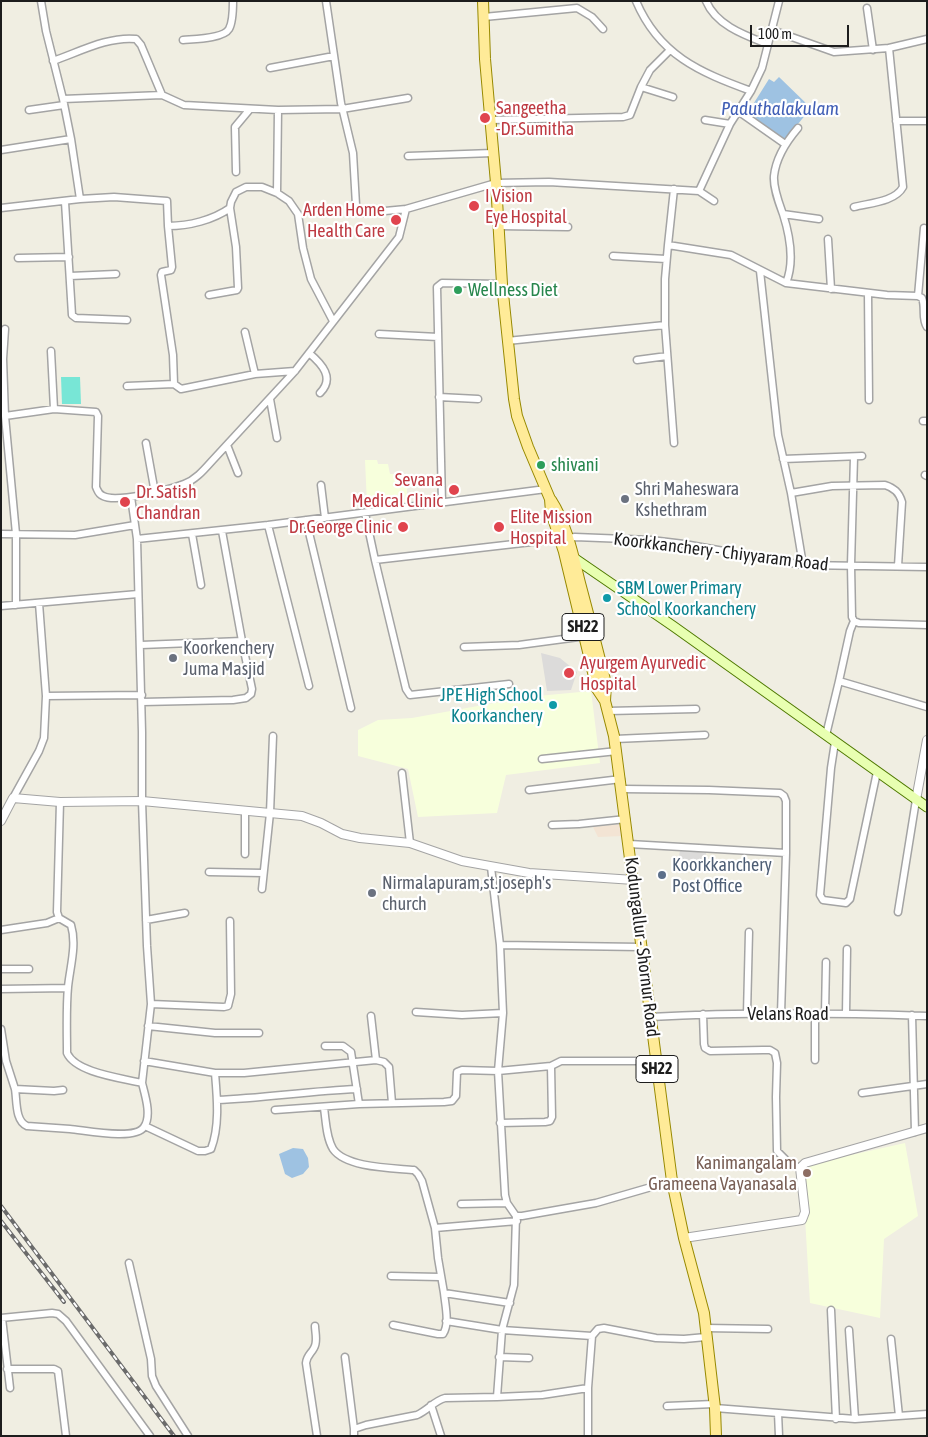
<!DOCTYPE html>
<style>
body{margin:0}
#map{position:relative;width:928px;height:1437px;overflow:hidden;background:#f0eee2;font-family:"Asap Condensed",sans-serif}
canvas{display:block}
.frame{position:absolute;inset:0;border:2px solid #1d1d1d;pointer-events:none}
.scale{position:absolute;left:750px;top:25px;width:99px;height:22px;box-sizing:border-box;border:2px solid #1d1d1d;border-top:0;padding-left:6px;font-size:15px;line-height:18px;white-space:nowrap;color:#1d1d1d;-webkit-text-stroke:4px #fff;paint-order:stroke}
</style>
<div id="map">
<canvas width="928" height="1437"></canvas>
<div class="frame"></div>
<div class="scale">100 m</div>
</div>
<script>
const ctx = document.querySelector('canvas').getContext('2d');
ctx.lineJoin = 'round';
function paint(path, color) {
  ctx.fillStyle = color;
  ctx.fill(path, 'evenodd');
}
function stroke(path, color, width, dash) {
  ctx.strokeStyle = color;
  ctx.lineWidth = width;
  ctx.lineCap = dash ? 'butt' : 'round';
  ctx.setLineDash(dash || []);
  ctx.stroke(path);
}
function label(font, color, halo, rows, align = 'center') {
  ctx.font = font + ' "Asap Condensed",sans-serif';
  ctx.lineWidth = 4.5;
  ctx.setLineDash([]);
  ctx.textBaseline = 'middle';
  ctx.strokeStyle = halo;
  ctx.fillStyle = color;
  for (const [text, x, y, turn = 0] of rows) {
    ctx.save();
    ctx.translate(x, y);
    ctx.rotate((+turn || 0) * Math.PI / 180);
    ctx.textAlign = isNaN(turn) ? turn : align;
    if (halo) ctx.strokeText(text, 0, 0);
    ctx.fillText(text, 0, 0);
    ctx.restore();
  }
}
const residential = new Path2D(`
 M 541,653 L 560,658 L 577,672 L 571,690 L 547,691 Z
 M 680,850 L 706,853 L 705,867 L 678,864 Z`);
const education = new Path2D(`
 M 365,460 L 377,460 L 378,464 L 388,464 L 390,474 L 398,474 L 399,480 L 407,480 L 407,503 L 367,504 Z
 M 591,691 L 600,763 L 506,775 L 497,813 L 418,817 L 408,769 L 358,756 L 358,730 L 378,720 L 412,718 L 527,697 Z
 M 905,1143 L 918,1216 L 884,1239 L 880,1318 L 810,1303 L 802,1166 Z`);
const military = new Path2D(`
 M 621,824 L 623,836 L 598,837 L 593,827 Z`);
const pitch = new Path2D(`
 M 61,377 L 80,377 L 81,404 L 62,404 Z`);
const water = new Path2D(`
 M 779,77 L 811,108 L 785,140 L 747,114 L 769,79 L 774,82 Z
 M 293,1148 L 303,1149 L 308,1158 L 309,1167 L 303,1174 L 292,1178 L 285,1174 L 279,1154 Z`);
const minor = new Path2D(`
 M 41,1 L 46,31 L 63,99
 M 326,1 L 341,103 L 353,153 L 356,205 L 358,210 L 364,213 L 406,209
 M 636,1 C 659,55 699,72 751,91 L 762,68 L 779,1
 M 706,1 C 716,25 744,35 767,44
 M 867,8 L 873,50
 M 484,17 L 577,8 L 592,17 L 603,29
 M 772,30 L 834,52 L 889,48
 M 183,40 C 193,39 223,39 229,29 C 233,22 233,10 233,1
 M 53,61 C 79,52 109,36 136,39 L 141,45 L 162,95 L 184,105 L 278,110 L 342,109 L 408,98
 M 270,68 L 334,56
 M 641,87 L 673,97
 M 162,95 L 63,99 L 71,139 L 80,199 L 114,197 L 167,201 L 168,226 C 189,226 213,220 230,208 L 231,202 L 236,192 L 246,187 L 262,187 L 277,193 L 289,201 L 298,214 L 303,248 L 311,279 L 333,321
 M 29,110 L 64,105
 M 738,111 L 785,144
 M 491,120 L 623,117 L 630,115 L 641,87 L 650,70 L 670,50
 M 705,120 L 730,124
 M 896,121 L 927,121
 M 1,150 L 71,139
 M 408,156 L 493,153
 M 236,172 L 235,127 L 250,109
 M 699,191 L 714,201
 M 277,193 L 278,110
 M 65,202 L 72,315 L 76,318 L 127,320
 M 854,207 C 869,203 895,202 903,187 L 889,48 L 927,39
 M 1,208 L 80,199
 M 783,214 L 819,219
 M 498,226 L 568,227
 M 828,239 L 831,289
 M 668,245 L 674,189
 M 613,256 L 666,259
 M 18,258 L 69,257
 M 760,271 L 778,435 L 791,493 L 803,565
 M 70,276 L 116,274
 M 786,283 C 795,261 790,236 783,214 C 779,203 773,188 774,176 C 776,157 786,142 798,128
 M 868,293 L 869,400
 M 209,295 L 237,290 L 238,288 L 236,247 L 230,208
 M 918,296 L 924,228
 M 665,325 L 674,443
 M 245,332 L 255,374
 M 379,334 L 438,337
 M 507,341 L 665,325 L 665,279 L 668,245 L 731,255 L 786,283 L 887,295 L 918,296 L 922,298 C 926,308 921,318 927,327
 M 51,351 L 54,409
 M 309,353 C 322,364 335,378 320,393
 M 1,359 L 3,359 L 5,416 L 54,409 L 96,412 L 98,416 L 96,487 C 98,491 98,494 103,496 C 116,503 169,490 184,484 C 195,480 203,471 211,462 L 295,371 L 399,237 L 406,209 L 496,183 L 549,182 L 699,191 L 730,124 L 751,91
 M 3,359 L 5,329
 M 637,360 L 667,356
 M 174,384 L 181,389 L 255,374 L 295,371
 M 127,386 L 174,384 L 173,355 L 161,275 L 162,272 L 171,270 L 172,267 L 168,226
 M 439,397 L 478,399
 M 270,399 L 277,438
 M 5,416 L 16,534 L 16,605
 M 923,421 L 927,421
 M 146,443 L 155,493
 M 227,445 L 238,473
 M 854,457 L 851,565 L 852,617 L 854,621 L 859,623 L 927,625
 M 783,459 L 862,456
 M 925,475 L 927,476
 M 321,485 L 325,518
 M 791,493 L 832,486 L 885,485 C 894,488 899,492 902,502 L 898,566
 M 131,497 L 137,539 L 268,525 L 546,489
 M 442,503 L 437,287 L 442,283 L 502,284
 M 365,513 L 375,560 L 575,537 L 651,540 L 684,544 L 803,565 L 927,567
 M 306,520 L 351,708
 M 268,525 L 309,686
 M 222,531 L 242,641
 M 1,534 L 75,535 L 135,525
 M 192,534 L 201,585
 M 375,560 L 406,689 L 410,695 L 509,684
 M 1,606 L 138,594
 M 141,645 L 242,641 L 252,689 L 251,694 L 246,698 L 233,700 L 142,702
 M 464,647 L 519,645 L 586,636
 M 839,681 L 850,631 L 854,621
 M 46,696 L 142,695
 M 608,711 L 696,709
 M 826,735 L 839,681 L 927,707
 M 615,739 L 705,735
 M 835,742 L 831,768 L 820,895 L 823,900 L 846,903 L 850,899 L 877,772
 M 542,759 L 617,751
 M 402,773 L 410,843
 M 623,789 L 709,790 L 780,793 L 784,796 L 786,801 L 786,853
 M 529,790 L 621,779
 M 13,798 L 39,751 L 44,738 L 46,696 L 39,603
 M 60,802 L 57,912 L 59,918 L 71,925 C 77,945 70,967 68,987 C 66,1009 67,1032 67,1053 C 76,1073 122,1078 142,1083 L 151,1004 L 147,946 L 142,801 L 142,732 L 137,539
 M 245,811 L 245,854
 M 552,825 L 579,824 L 626,819
 M 629,844 L 786,853 L 781,1014
 M 491,867 L 500,945 L 641,947
 M 209,872 L 263,873
 M 262,889 L 270,813 L 273,736
 M 898,912 L 916,800
 M 146,920 L 185,913
 M 1,930 L 47,923 L 59,918
 M 500,945 L 503,1013 L 498,1071 L 505,1195 L 507,1203 L 516,1216 L 522,1216 L 596,1203 L 672,1181
 M 1,969 L 29,969
 M 1,989 L 68,988
 M 151,1004 L 224,1007 L 228,1006 L 231,994 L 230,921
 M 416,1012 L 462,1015 L 503,1013
 M 703,1014 L 704,1044 L 705,1048 L 710,1051 L 763,1050 L 770,1050 L 775,1053 L 777,1063 L 776,1097 L 777,1151 L 790,1164 L 800,1168
 M 747,1014 L 749,932
 M 815,1014 L 815,1060
 M 825,1014 L 826,962
 M 846,1014 L 847,949
 M 912,1015 L 915,1132
 M 371,1016 L 376,1060
 M 650,1017 C 742,1012 835,1013 927,1016
 M 148,1026 L 215,1033 L 259,1033
 M 1,1029 L 6,1061 L 15,1089
 M 325,1046 L 343,1046 L 351,1052 L 359,1104
 M 144,1061 L 215,1073 C 217,1097 220,1126 211,1149 L 205,1151 L 198,1151 L 145,1126
 M 551,1066 L 561,1061 L 656,1061
 M 215,1073 L 244,1073 L 376,1060 L 384,1062 L 389,1067 L 392,1103
 M 63,1090 L 54,1091 L 15,1089 C 17,1101 15,1121 27,1126 C 41,1127 56,1128 70,1129 C 84,1130 135,1141 144,1127 C 152,1116 145,1095 142,1083
 M 862,1093 L 927,1084
 M 217,1100 C 264,1098 310,1091 357,1089
 M 324,1108 C 326,1121 326,1137 333,1149 C 346,1168 393,1168 414,1170 L 418,1174 L 422,1181 L 435,1228 L 438,1258 L 444,1293 L 510,1303
 M 275,1110 L 359,1104 L 444,1102 L 452,1101 L 456,1096 L 457,1072 L 462,1070 L 498,1071 L 551,1066 L 552,1117 L 550,1121 L 545,1122 L 500,1123
 M 461,1204 L 507,1203
 M 516,1216 L 514,1285 L 502,1330 L 497,1397 L 542,1395 L 588,1388
 M 435,1228 L 517,1221
 M 129,1263 L 151,1359 L 152,1376 L 156,1386 L 188,1436
 M 391,1276 L 440,1277
 M 831,1310 L 836,1419
 M 1,1318 L 52,1313 L 58,1314 L 66,1321 L 150,1436
 M 2,1318 L 10,1388
 M 446,1321 L 502,1330 L 592,1336 L 598,1329 L 604,1328 L 656,1338 L 684,1339 L 706,1337
 M 393,1325 L 438,1334 L 443,1334 C 450,1324 445,1304 444,1293
 M 315,1326 C 315,1332 318,1342 314,1348 C 311,1354 307,1355 306,1363 L 317,1436
 M 705,1328 L 768,1329
 M 849,1330 L 855,1419
 M 891,1339 L 899,1416
 M 345,1357 L 354,1429
 M 499,1357 L 529,1358
 M 7,1369 L 54,1369 L 58,1371 L 66,1436
 M 431,1405 L 441,1436
 M 667,1406 L 714,1404
 M 715,1408 L 855,1419 L 927,1414
 M 778,1413 L 779,1436
 M 354,1436 L 354,1429 L 366,1425 L 417,1415 C 428,1410 434,1401 445,1398 L 497,1397
 M 588,1436 L 588,1388 L 592,1336`);
const tertiary = new Path2D(`
 M 916,800 L 927,740
 M 1,821 L 13,798 L 60,802 L 142,801 L 302,816 L 321,823 L 342,834 L 360,838 L 410,843 L 462,861 L 529,873 L 634,880
 M 684,1238 L 802,1220 L 805,1212 L 800,1168 L 805,1163 L 927,1128`);
const secondary = new Path2D(`
 M 574,558 L 673,626 L 927,807`);
const primary = new Path2D(`
 M 483,1 L 485,59 L 496,183 L 502,284 L 514,399 L 517,416 L 528,447 L 550,499 L 551,512 L 564,552 L 597,689 L 605,701 L 614,736 L 672,1181 L 684,1238 L 704,1313 L 715,1408 L 716,1436
 M 551,500 C 567,525 573,555 580,583 C 589,617 598,651 606,684 L 605,701`);
const rail = new Path2D(`
 M 1,1206 L 174,1436
 M 1,1221 L 64,1302`);
const markers = [
 [485,118,6,"#e0444e"],
 [474,206,6,"#e0444e"],
 [396,220,6,"#e0444e"],
 [458,290,5,"#2e9e5b"],
 [541,465,5,"#2e9e5b"],
 [454,490,6,"#e0444e"],
 [625,499,5,"#6b7280"],
 [125,502,6,"#e0444e"],
 [403,527,6,"#e0444e"],
 [499,527,6,"#e0444e"],
 [607,598,5,"#0f9aa8"],
 [173,658,5,"#6b7280"],
 [569,673,6,"#e0444e"],
 [553,705,5,"#0f9aa8"],
 [662,875,5,"#5c6f8a"],
 [372,893,5,"#6b7280"],
 [807,1173,5,"#8d6e63"]
];
const shields = [
 [583,627,42],
 [657,1069,42]
];
const shieldNames = [
 ["SH22",583,627],
 ["SH22",657,1069]
];
const healthNames = [
 ["Sangeetha",496,108],
 ["-Dr.Sumitha",496,129],
 ["I Vision",485,196],
 ["Eye Hospital",485,217],
 ["Arden Home",385,210,"right"],
 ["Health Care",385,231,"right"],
 ["Sevana",443,480,"right"],
 ["Medical Clinic",443,501,"right"],
 ["Dr. Satish",136,492],
 ["Chandran",136,513],
 ["Elite Mission",510,517],
 ["Hospital",510,538],
 ["Dr.George Clinic",392,527,"right"],
 ["Ayurgem Ayurvedic",580,663],
 ["Hospital",580,684]
];
const leisureNames = [
 ["Wellness Diet",468,290],
 ["shivani",551,465]
];
const worshipNames = [
 ["Shri Maheswara",635,489],
 ["Kshethram",635,510],
 ["Koorkenchery",183,648],
 ["Juma Masjid",183,669],
 ["Nirmalapuram,st.joseph's",382,883],
 ["church",382,904]
];
const streetNames = [
 ["Koorkkanchery - Chiyyaram Road",721,552,7],
 ["Kodungallur - Shornur Road",642,947,83],
 ["Velans Road",788,1014]
];
const cultureNames = [
 ["SBM Lower Primary",617,588],
 ["School Koorkanchery",617,609],
 ["JPE High School",543,695,"right"],
 ["Koorkanchery",543,716,"right"]
];
const serviceNames = [
 ["Koorkkanchery",672,865],
 ["Post Office",672,886]
];
const educationNames = [
 ["Kanimangalam",797,1163],
 ["Grameena Vayanasala",797,1184]
];
const waterNames = [
 ["Paduthalakulam",780,109]
];
paint(residential, '#dcdbda');
paint(education, '#f7ffdc');
paint(military, '#f3e4d4');
paint(pitch, '#78e6d6');
paint(water, '#9ec2e2');
stroke(minor, '#a4a4a4', 9);
stroke(tertiary, '#a4a4a4', 10);
stroke(secondary, '#4f7900', 11);
stroke(primary, '#978900', 12);
stroke(minor, '#fff', 6);
stroke(tertiary, '#fff', 8);
stroke(secondary, '#e8ffb1', 9);
stroke(primary, '#ffeb98', 10);
stroke(rail, '#6b6b6b', 4);
stroke(rail, '#fff', 2, [5.5]);
for (const [x, y, r, color] of markers) {
  const dot = new Path2D();
  dot.arc(x, y, r, 0, 2 * Math.PI);
  ctx.fillStyle = color;
  ctx.fill(dot);
  stroke(dot, '#fff', 2);
}
for (const [x, y, w] of shields) {
  const box = new Path2D();
  box.roundRect(x - w / 2, y - 13.5, w, 27, 4);
  ctx.fillStyle = '#fff';
  ctx.fill(box);
  stroke(box, '#1d1d1d', 1);
}
label('bold 16px', '#1d1d1d', null, shieldNames);
label('18px', '#be3a42', '#fff', healthNames, 'left');
label('18px', '#27864d', '#fff', leisureNames, 'left');
label('18px', '#5b616d', '#fff', worshipNames, 'left');
label('18px', '#1d1d1d', '#fff', streetNames);
label('18px', '#0d838f', '#fff', cultureNames, 'left');
label('18px', '#4e5e75', '#fff', serviceNames, 'left');
label('18px', '#785e54', '#fff', educationNames, 'right');
label('italic 19px', '#415fb6', '#fff', waterNames);
</script>
